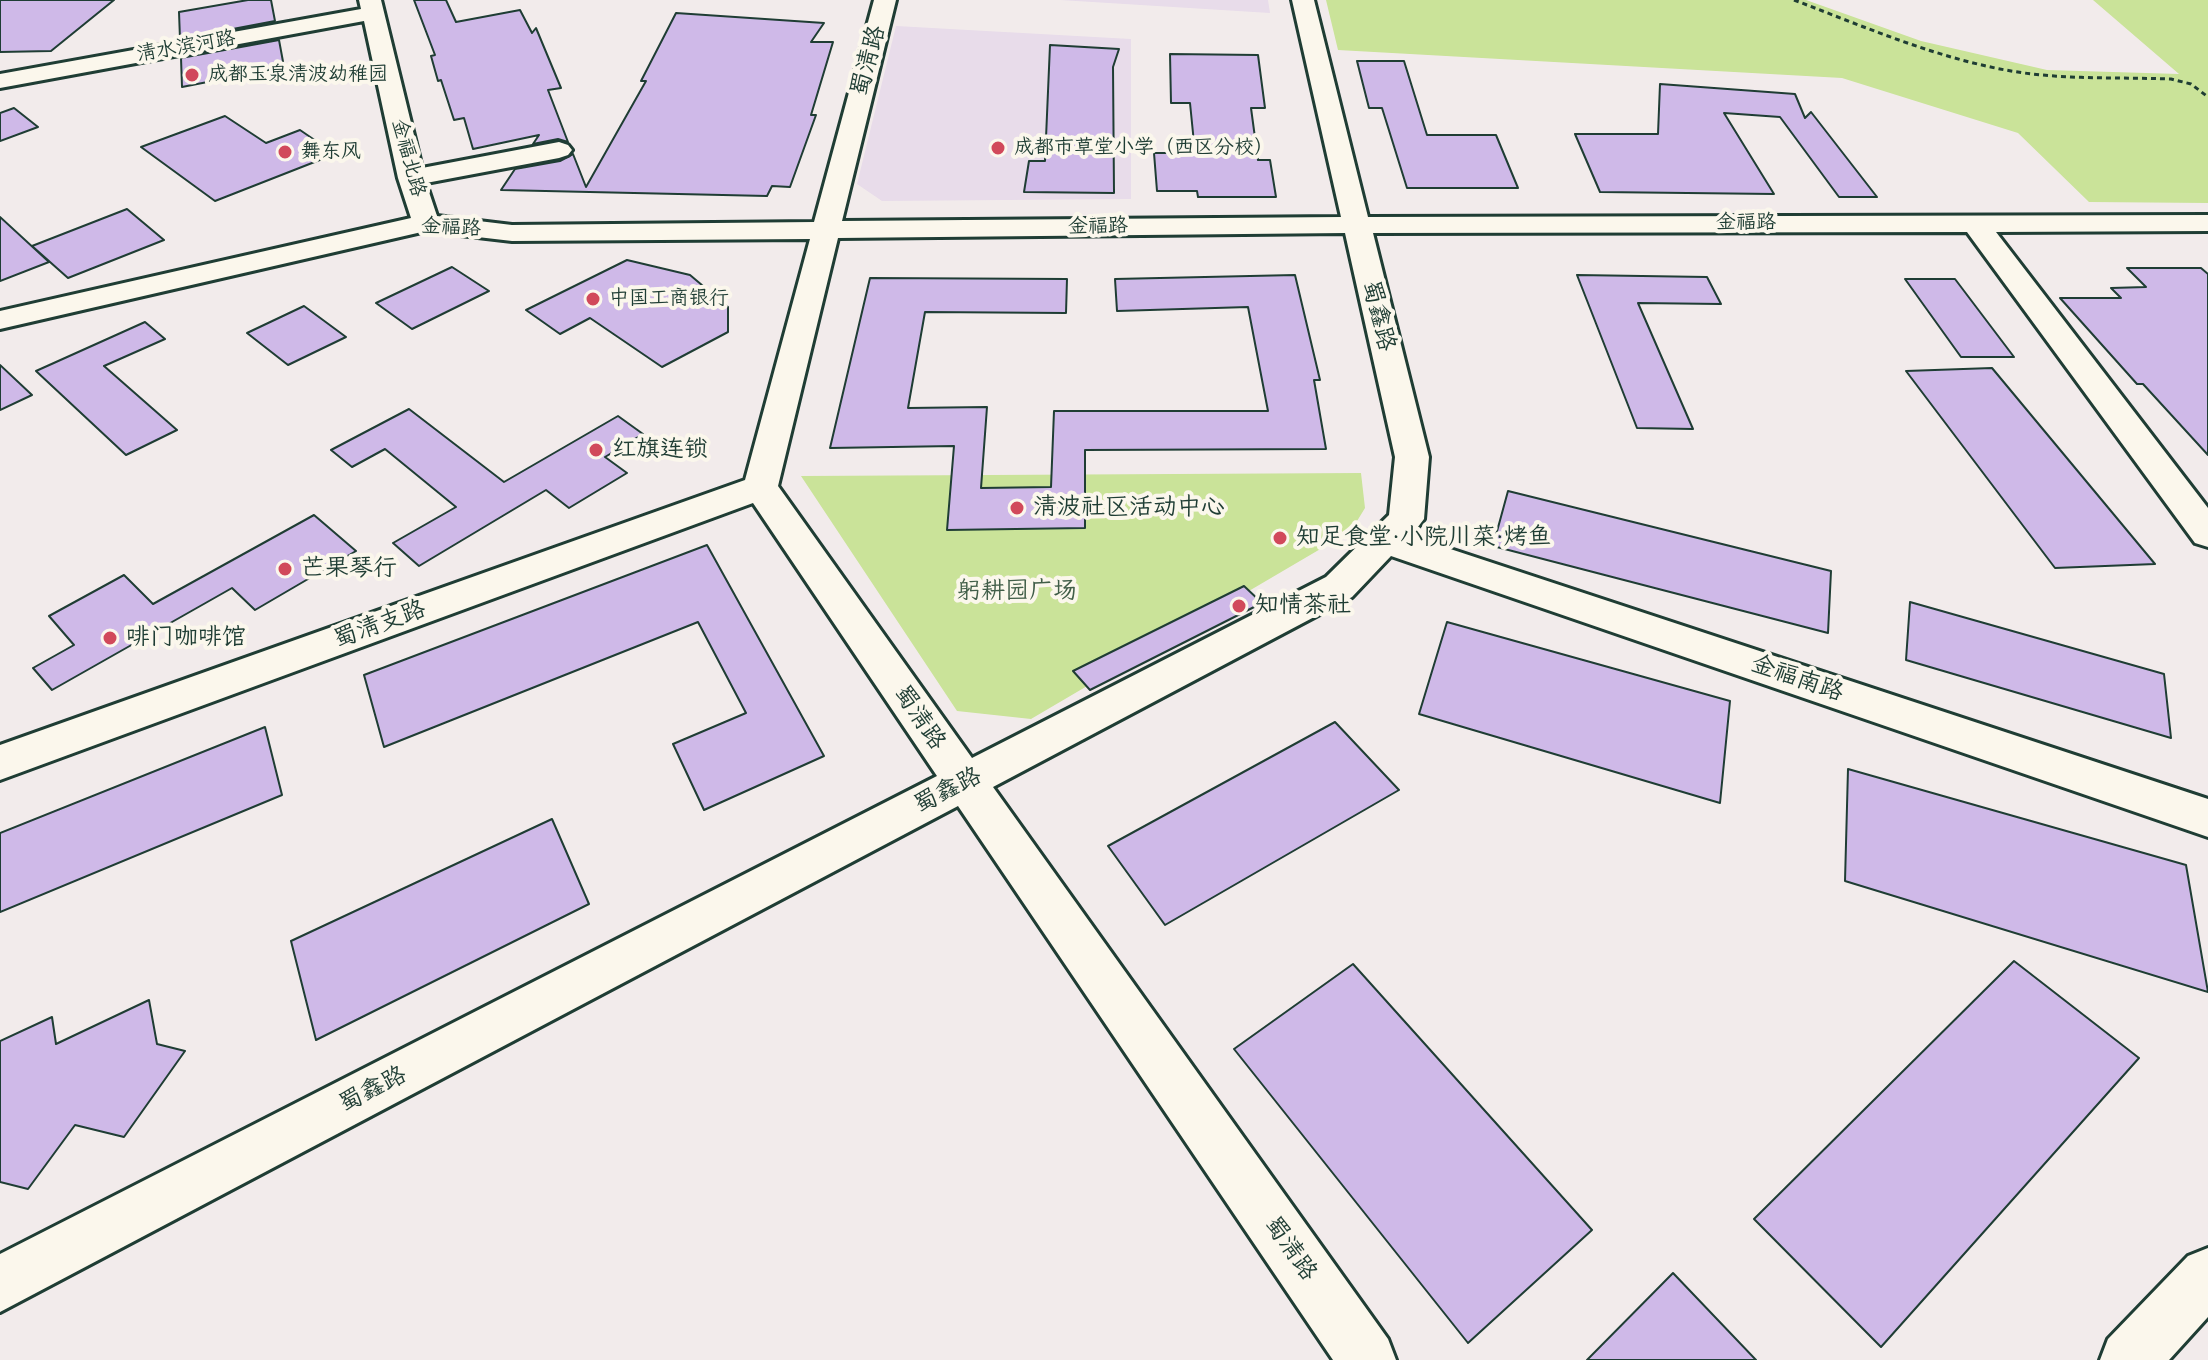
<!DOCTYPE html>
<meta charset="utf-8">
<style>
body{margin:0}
canvas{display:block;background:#f2ebeb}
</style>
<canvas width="2208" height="1360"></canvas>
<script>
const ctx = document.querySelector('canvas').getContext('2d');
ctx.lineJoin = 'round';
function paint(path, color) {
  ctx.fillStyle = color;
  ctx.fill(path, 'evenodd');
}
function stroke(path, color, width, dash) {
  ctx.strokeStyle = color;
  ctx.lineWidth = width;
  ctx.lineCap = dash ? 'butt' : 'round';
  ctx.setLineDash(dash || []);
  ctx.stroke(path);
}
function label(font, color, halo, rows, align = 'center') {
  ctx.font = font + ' Pangolin,"LXGW WenKai TC",sans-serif';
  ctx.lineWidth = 8;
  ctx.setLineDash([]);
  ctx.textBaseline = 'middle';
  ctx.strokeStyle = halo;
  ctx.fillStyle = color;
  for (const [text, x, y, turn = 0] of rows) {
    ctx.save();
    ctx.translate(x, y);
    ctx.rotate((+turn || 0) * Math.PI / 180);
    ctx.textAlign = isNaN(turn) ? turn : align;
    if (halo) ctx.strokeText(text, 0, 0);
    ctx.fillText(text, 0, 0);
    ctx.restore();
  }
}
const built = new Path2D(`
 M 1060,0 L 1268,0 L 1270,13 Z
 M 896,26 L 1131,39 L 1131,199 L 882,201 L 857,184 Z`);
const green = new Path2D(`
 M 1326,0 L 1806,0 L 1921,41 L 2047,70 L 2179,74 L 2093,0 L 2208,0 L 2208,203 L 2089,202 L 2018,133 L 1842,78 L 1338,50 Z
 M 1361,473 L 1365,508 L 1351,531 L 1031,719 L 957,711 L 801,476 Z`);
const building = new Path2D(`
 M 0,0 L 114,0 L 51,51 L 0,52 Z
 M 248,0 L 271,0 L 275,21 L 180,39 L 179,12 Z
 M 414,0 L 446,0 L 456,22 L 520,10 L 532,33 L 536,28 L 561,88 L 548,90 L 568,142 L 558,139 L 533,144 L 539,135 L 473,149 L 464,118 L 454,120 L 441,80 L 438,81 L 431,56 L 435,55 Z
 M 676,13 L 824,23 L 811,42 L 833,42 L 811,115 L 816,115 L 790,187 L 772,186 L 767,196 L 501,190 L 515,169 L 560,161 L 573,154 L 586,187 L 646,81 L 641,81 Z
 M 279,40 L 284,67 L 182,87 L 181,58 Z
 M 1050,45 L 1119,49 L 1113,67 L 1114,193 L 1024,192 L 1029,161 L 1045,161 Z
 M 1170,54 L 1258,55 L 1265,108 L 1251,108 L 1258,160 L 1270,160 L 1276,197 L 1198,197 L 1197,191 L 1157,191 L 1154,153 L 1195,153 L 1190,103 L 1171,103 Z
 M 1357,61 L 1404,61 L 1427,135 L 1496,135 L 1518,188 L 1407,188 L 1382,108 L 1369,108 Z
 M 1660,84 L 1795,94 L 1805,118 L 1811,112 L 1877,197 L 1839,197 L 1780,117 L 1724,113 L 1774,194 L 1600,192 L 1575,134 L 1658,134 Z
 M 14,108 L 38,127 L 0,141 L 0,113 Z
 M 225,116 L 266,143 L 300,130 L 335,154 L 215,201 L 141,147 Z
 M 127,209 L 164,240 L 68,278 L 32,246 Z
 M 0,217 L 49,262 L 0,281 Z
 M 627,260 L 690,275 L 728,307 L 728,332 L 662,367 L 590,318 L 560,334 L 526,310 Z
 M 452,267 L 489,291 L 412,329 L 376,303 Z
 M 2127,268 L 2201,268 L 2208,274 L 2208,455 L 2143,384 L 2137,384 L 2060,298 L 2121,298 L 2111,288 L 2146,287 Z
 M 1295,275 L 1320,380 L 1314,380 L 1326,449 L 1085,450 L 1085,528 L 947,530 L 954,446 L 830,448 L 870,278 L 1067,279 L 1066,313 L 925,312 L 908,408 L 987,407 L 981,488 L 1051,487 L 1054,411 L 1268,411 L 1248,307 L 1117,311 L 1115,279 Z
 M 1577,275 L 1707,277 L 1721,304 L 1638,303 L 1693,429 L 1637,428 Z
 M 1905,279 L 1955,279 L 2014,357 L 1961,357 Z
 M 304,306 L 346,337 L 288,365 L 247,333 Z
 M 145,322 L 165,339 L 104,366 L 177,430 L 126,455 L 36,371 Z
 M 0,365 L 32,395 L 0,410 Z
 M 1992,368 L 2155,564 L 2055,568 L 1906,371 Z
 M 409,409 L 504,482 L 618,416 L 643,434 L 605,457 L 627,473 L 569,508 L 546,490 L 419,566 L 393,543 L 456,507 L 385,449 L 352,467 L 331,450 Z
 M 1508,491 L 1831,571 L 1828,633 L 1493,546 Z
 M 314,515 L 356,551 L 255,610 L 232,588 L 52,690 L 33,668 L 74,645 L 49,616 L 124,575 L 153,604 Z
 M 707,545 L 824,756 L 704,810 L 673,744 L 746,713 L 698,622 L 384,747 L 364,675 Z
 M 1244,586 L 1262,603 L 1090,690 L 1073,671 Z
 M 1910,602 L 2164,674 L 2171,738 L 1906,660 Z
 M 1447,622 L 1730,701 L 1720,803 L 1419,714 Z
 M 1335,722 L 1399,790 L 1165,925 L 1108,846 Z
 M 265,727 L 282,795 L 0,912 L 0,833 Z
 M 1848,769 L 2186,865 L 2208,992 L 1845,881 Z
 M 552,819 L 589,904 L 316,1040 L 291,941 Z
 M 2014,961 L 2139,1058 L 1881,1347 L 1754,1219 Z
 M 1353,964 L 1592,1230 L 1468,1343 L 1234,1049 Z
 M 149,1000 L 157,1044 L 185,1051 L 124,1137 L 75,1125 L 28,1189 L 0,1182 L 0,1041 L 52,1017 L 56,1044 Z
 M 1673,1273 L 1756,1360 L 1587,1360 Z`);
const path = new Path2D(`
 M 1794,0 C 1865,27 1936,58 2011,71 C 2064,80 2118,77 2171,79 L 2191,84 L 2208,97`);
const minor = new Path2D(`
 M 359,0 L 381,0 L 422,168 L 559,142 L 568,145 L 572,150 L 568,155 L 559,158 L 426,183 L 437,216 L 512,225 L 814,222 L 874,0 L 896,0 L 842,221 L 1341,217 L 1292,0 L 1314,0 L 1368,217 L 2208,215 L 2208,231 L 1996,232 L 2208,508 L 2208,547 L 2195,543 L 1967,232 L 1373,233 L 1429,457 L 1424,519 L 1411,536 L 2208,799 L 2208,837 L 1391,556 L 1352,597 L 993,787 L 1388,1339 L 1396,1360 L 1333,1360 L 958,806 L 0,1312 L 0,1254 L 937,776 L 753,503 L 0,780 L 0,745 L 745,480 L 810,239 L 512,241 L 426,231 L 0,329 L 0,311 L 411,218 L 398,178 L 364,21 L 0,88 L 0,74 L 361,9 ZM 1345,233 L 1395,457 L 1389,515 L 1326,577 L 972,758 L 778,486 L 838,238 Z
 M 2208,1248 L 2208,1317 L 2169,1360 L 2100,1360 L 2108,1339 L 2188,1256 Z`);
const markers = [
 [192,75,8,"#d1495b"],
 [998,148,8,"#d1495b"],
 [285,152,8,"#d1495b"],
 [593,299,8,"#d1495b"],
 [596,450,8,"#d1495b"],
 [1017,508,8,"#d1495b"],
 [1280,538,8,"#d1495b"],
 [285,569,8,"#d1495b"],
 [1239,606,8,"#d1495b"],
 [110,638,8,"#d1495b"]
];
const farStreetnames = [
 ["清水滨河路",186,47,-10],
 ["金福北路",408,158,75],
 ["金福路",1746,223],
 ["金福路",1098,227,-1],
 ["金福路",451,228,3]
];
const farPoinames = [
 ["成都玉泉清波幼稚园",208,75],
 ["成都市草堂小学（西区分校）",1014,148],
 ["舞东风",301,152],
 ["中国工商银行",609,299]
];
const streetNames = [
 ["蜀清路",869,61,-75],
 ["蜀鑫路",1378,316,76],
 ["蜀清支路",380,625,-20],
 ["金福南路",1797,679,19],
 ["蜀清路",919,718,56],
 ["蜀鑫路",948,791,-27],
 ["蜀鑫路",373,1090,-27],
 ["蜀清路",1290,1249,55]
];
const poiNames = [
 ["红旗连锁",612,450],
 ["清波社区活动中心",1033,508],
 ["知足食堂·小院川菜·烤鱼",1296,538],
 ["芒果琴行",301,569],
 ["知情茶社",1255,606],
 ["啡门咖啡馆",126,638]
];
const parkNames = [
 ["躬耕园广场",1017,592]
];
paint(built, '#e8dcea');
paint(green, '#cae399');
paint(building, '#cfb9e8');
stroke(building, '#1f3d34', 2);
stroke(minor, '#1f3d34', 6);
stroke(path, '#1f3d34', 3, [5, 4]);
paint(minor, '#fbf7ec');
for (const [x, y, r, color] of markers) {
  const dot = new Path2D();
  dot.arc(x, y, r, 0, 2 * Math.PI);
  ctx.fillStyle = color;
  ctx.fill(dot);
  stroke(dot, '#fbf7ec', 3);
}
label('20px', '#1f3d34', '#fbf7ec', farStreetnames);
label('20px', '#1f3d34', '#fbf7ec', farPoinames, 'left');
label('24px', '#1f3d34', '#fbf7ec', streetNames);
label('24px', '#1f3d34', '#fbf7ec', poiNames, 'left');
label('24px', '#415e48', '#fbf7ec', parkNames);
</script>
